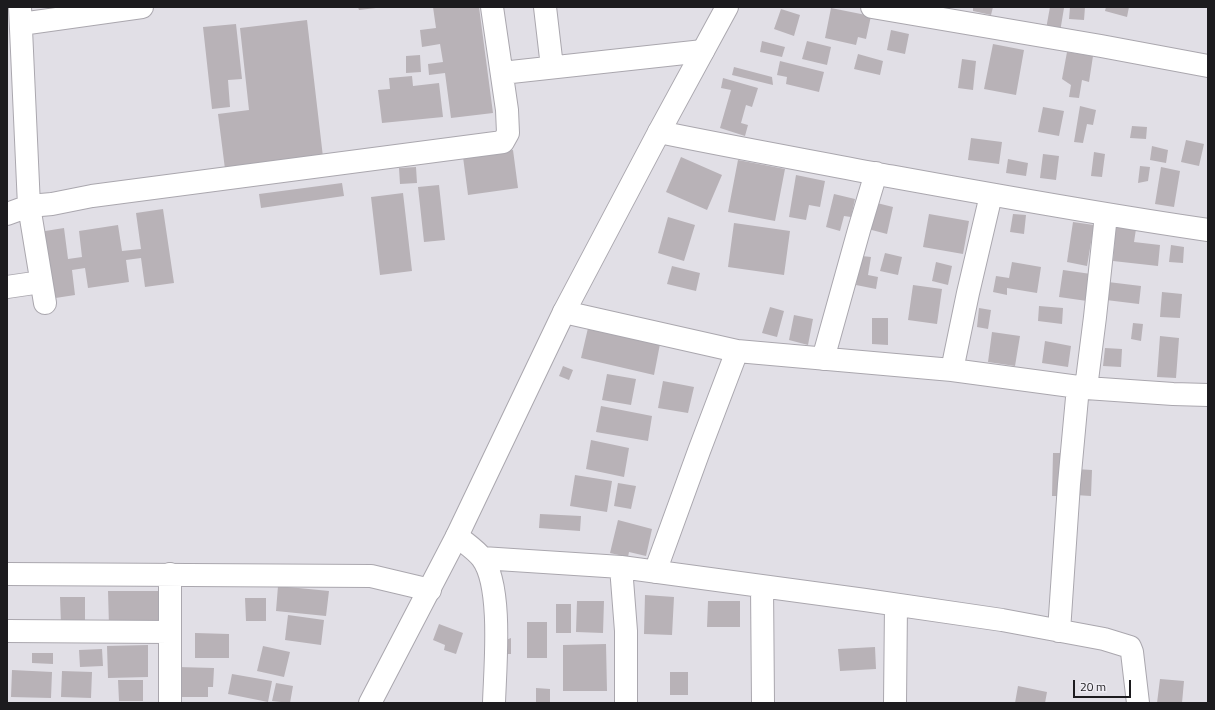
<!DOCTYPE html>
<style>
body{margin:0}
#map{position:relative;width:1215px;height:710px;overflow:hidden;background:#e1dfe6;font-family:"Titillium Web",sans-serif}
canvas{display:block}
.frame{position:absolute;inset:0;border:8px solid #1c1b1e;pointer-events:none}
.scale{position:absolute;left:1073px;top:680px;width:58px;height:18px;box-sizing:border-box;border:2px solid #1c1b1e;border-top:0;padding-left:5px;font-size:12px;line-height:14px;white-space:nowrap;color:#1c1b1e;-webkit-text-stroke:3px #eeecf3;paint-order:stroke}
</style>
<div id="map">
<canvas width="1215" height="710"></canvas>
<div class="frame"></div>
<div class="scale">20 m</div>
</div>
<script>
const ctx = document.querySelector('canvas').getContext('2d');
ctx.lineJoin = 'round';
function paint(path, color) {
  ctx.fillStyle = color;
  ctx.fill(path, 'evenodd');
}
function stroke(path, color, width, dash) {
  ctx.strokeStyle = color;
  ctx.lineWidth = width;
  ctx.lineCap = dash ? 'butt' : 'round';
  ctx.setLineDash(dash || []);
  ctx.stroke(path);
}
const building = new Path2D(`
 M 358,7 L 376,7 L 376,8 L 359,10 Z
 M 433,7 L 479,7 L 493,113 L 451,118 L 445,73 L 429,75 L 428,64 L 443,62 L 440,44 L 422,47 L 420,30 L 436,28 Z
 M 973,7 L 993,7 L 991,15 L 973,11 Z
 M 1050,7 L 1064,8 L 1060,32 L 1046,29 Z
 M 1070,7 L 1085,7 L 1084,20 L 1069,19 Z
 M 1106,7 L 1129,7 L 1127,17 L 1105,11 Z
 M 831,8 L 871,16 L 866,39 L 858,37 L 856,45 L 825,38 Z
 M 781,9 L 800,15 L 794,36 L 774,29 Z
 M 307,20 L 323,157 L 225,169 L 218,114 L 249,110 L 240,28 Z
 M 236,24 L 242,79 L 228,80 L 230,107 L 212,109 L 203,27 Z
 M 891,30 L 909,34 L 905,54 L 887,50 Z
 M 762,41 L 785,47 L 782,57 L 760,52 Z
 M 807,41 L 831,47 L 827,65 L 802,59 Z
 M 993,44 L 1024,50 L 1016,95 L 984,89 Z
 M 1067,52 L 1093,56 L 1089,82 L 1082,80 L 1079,98 L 1069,97 L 1071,85 L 1062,79 Z
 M 858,54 L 883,61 L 880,75 L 854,69 Z
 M 420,55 L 421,72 L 406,73 L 406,56 Z
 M 962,59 L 976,61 L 973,90 L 958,88 Z
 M 780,61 L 824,72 L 819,92 L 786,84 L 787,77 L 777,75 Z
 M 734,67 L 772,77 L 773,85 L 732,75 Z
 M 412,76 L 413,86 L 439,83 L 443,117 L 382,123 L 378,90 L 390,89 L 389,78 Z
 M 723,78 L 758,88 L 752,107 L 746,105 L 741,123 L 748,125 L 745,136 L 720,128 L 731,90 L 721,88 Z
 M 1080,106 L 1096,110 L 1093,125 L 1087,124 L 1083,143 L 1074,142 Z
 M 1043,107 L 1064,111 L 1059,136 L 1038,132 Z
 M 1132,126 L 1147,127 L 1146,139 L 1130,138 Z
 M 971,138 L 1002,142 L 999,164 L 968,160 Z
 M 1186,140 L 1204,144 L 1199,166 L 1181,162 Z
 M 1152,146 L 1168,150 L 1166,163 L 1150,160 Z
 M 513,150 L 518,188 L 468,195 L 463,157 Z
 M 1094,152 L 1105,154 L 1102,177 L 1091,176 Z
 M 1043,154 L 1059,156 L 1056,180 L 1040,178 Z
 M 681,157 L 722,175 L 707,210 L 666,192 Z
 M 1008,159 L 1028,163 L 1026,176 L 1006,173 Z
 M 738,160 L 785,169 L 775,221 L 728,212 Z
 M 1140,166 L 1150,167 L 1148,181 L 1138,183 Z
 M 416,167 L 417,183 L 400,184 L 399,168 Z
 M 1161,167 L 1180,171 L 1174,207 L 1155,204 Z
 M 796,175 L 825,181 L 820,207 L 809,205 L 806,220 L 789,217 Z
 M 342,183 L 344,196 L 261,208 L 259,194 Z
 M 439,185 L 445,240 L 424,242 L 418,187 Z
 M 403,193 L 412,271 L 380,275 L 371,197 Z
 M 834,194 L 855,199 L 851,217 L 844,216 L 840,231 L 826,227 Z
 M 873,202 L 893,207 L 887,234 L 868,229 Z
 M 163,209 L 174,283 L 145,287 L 141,258 L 126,260 L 129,282 L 88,288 L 85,268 L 72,270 L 75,295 L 49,299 L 39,232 L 64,228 L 68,259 L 82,257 L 79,231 L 118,225 L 122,251 L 141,249 L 136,213 Z
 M 929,214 L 969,221 L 963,254 L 923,247 Z
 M 1013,214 L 1026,215 L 1024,234 L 1010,232 Z
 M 668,217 L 695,225 L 684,261 L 658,253 Z
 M 1073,222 L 1094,225 L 1087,266 L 1067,262 Z
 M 734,223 L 790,231 L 784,275 L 728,267 Z
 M 1116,227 L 1136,229 L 1134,242 L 1160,245 L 1158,266 L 1113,261 Z
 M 1171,245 L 1184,247 L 1183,263 L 1169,262 Z
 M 885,253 L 902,257 L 898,275 L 880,271 Z
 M 862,256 L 871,257 L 868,275 L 878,277 L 876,289 L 856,285 Z
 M 936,262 L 952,266 L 948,285 L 932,281 Z
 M 1012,262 L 1041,267 L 1037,293 L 1007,288 L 1007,295 L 993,292 L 996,276 L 1009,278 Z
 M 672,266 L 700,273 L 696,291 L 667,284 Z
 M 1063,270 L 1091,274 L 1087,301 L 1059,297 Z
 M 1108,282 L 1141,286 L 1139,304 L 1106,300 Z
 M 913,285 L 942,289 L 937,324 L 908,320 Z
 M 1162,292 L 1182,294 L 1180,318 L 1160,317 Z
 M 1039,306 L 1063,308 L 1062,324 L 1038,321 Z
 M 770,307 L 784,311 L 777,337 L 762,333 Z
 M 979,308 L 991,310 L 988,329 L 977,327 Z
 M 794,315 L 813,319 L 808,345 L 789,340 Z
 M 872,318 L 888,318 L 888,345 L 872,344 Z
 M 1133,323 L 1143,324 L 1141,341 L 1131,339 Z
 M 588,328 L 660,344 L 654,375 L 581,358 Z
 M 992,332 L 1020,336 L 1015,366 L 988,362 Z
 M 1160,336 L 1179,338 L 1176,378 L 1157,377 Z
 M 1045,341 L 1071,346 L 1068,367 L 1042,363 Z
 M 1105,348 L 1122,349 L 1121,367 L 1103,366 Z
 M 563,366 L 573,370 L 569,380 L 559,376 Z
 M 607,374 L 636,379 L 631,405 L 602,400 Z
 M 663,381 L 694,387 L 688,413 L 658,408 Z
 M 601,406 L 652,416 L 648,441 L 596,432 Z
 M 591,440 L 629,448 L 624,477 L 586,469 Z
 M 1053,453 L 1066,453 L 1065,496 L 1052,496 Z
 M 1076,469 L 1092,470 L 1091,496 L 1075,495 Z
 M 575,475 L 612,481 L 607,512 L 570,506 Z
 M 618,483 L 636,486 L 631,509 L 614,506 Z
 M 540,514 L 581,516 L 580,531 L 539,528 Z
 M 618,520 L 652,529 L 646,556 L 629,552 L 628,557 L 610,553 Z
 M 278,586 L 329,591 L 326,616 L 276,611 Z
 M 108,591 L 159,591 L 159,626 L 109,626 Z
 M 645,595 L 674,597 L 672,635 L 644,634 Z
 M 60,597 L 85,597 L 85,624 L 61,624 Z
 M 245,598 L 266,598 L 266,621 L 246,621 Z
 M 577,601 L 604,601 L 603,633 L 576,632 Z
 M 708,601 L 740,601 L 740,627 L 707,627 Z
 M 556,604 L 571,604 L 571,633 L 556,633 Z
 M 288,615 L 324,620 L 321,645 L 285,640 Z
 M 527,622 L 547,622 L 547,658 L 527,658 Z
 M 439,624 L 463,633 L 456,654 L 444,650 L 445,645 L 433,640 Z
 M 195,633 L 229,634 L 229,658 L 195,658 Z
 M 511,638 L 511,654 L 503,654 L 503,641 Z
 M 606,644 L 607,691 L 563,691 L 563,645 Z
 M 148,645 L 148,677 L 108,678 L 107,646 Z
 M 263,646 L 290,652 L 284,677 L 257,671 Z
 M 875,647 L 876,669 L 840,671 L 838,649 Z
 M 102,649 L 103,666 L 80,667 L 79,650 Z
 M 32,653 L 53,653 L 53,664 L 32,663 Z
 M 178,667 L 214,668 L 213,687 L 208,687 L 208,697 L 177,697 Z
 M 12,670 L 52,672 L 51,698 L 11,697 Z
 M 62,671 L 92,672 L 91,698 L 61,697 Z
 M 670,672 L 688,672 L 688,695 L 670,695 Z
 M 232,674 L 272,681 L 268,702 L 228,694 Z
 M 1160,679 L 1184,681 L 1182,703 L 1157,703 Z
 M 118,680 L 143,680 L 143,701 L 119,701 Z
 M 276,683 L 293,686 L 290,703 L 272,701 Z
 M 1018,686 L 1047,692 L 1045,703 L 1015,703 Z
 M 536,688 L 550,689 L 550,703 L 536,703 Z`);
const minor = new Path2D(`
 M 20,7 L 29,206 L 45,303
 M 545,7 L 552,67
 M 872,7 L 1101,46 L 1208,66
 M 21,24 L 142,7
 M 502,73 L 703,51
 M 659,132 C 732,147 805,160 878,174 C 988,194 1097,214 1208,230
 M 7,214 L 29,206 L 52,204 L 92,196 L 503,142 L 508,133 L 507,110 L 492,7
 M 7,287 L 41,282
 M 564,312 L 737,351 L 952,370 L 1086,388 L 1173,394 L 1208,395
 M 823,359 L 859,230 L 876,173
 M 952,370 L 968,293 L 991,195
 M 1086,388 L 1095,317 L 1106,215
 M 457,536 C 465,543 476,550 482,558 C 503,586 495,668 494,703
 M 482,558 L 621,567 L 865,600 L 1002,620 L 1104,639 L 1130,647 L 1132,652 L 1138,703
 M 621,567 L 626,631 L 626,703
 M 655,572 L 699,451 L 737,351
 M 7,574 L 371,576 L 430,590
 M 170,574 L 170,703
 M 762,586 L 763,703
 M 7,631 L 170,632
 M 1059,631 L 1069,484 L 1078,387
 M 895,703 L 896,605`);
const tertiary = new Path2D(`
 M 370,703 L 457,536 L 564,312 L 659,132 L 727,7`);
paint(building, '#b8b2b7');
stroke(minor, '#aaa7ae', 24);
stroke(tertiary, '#aaa7ae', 24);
stroke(minor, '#fff', 22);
stroke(tertiary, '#fff', 22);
</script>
